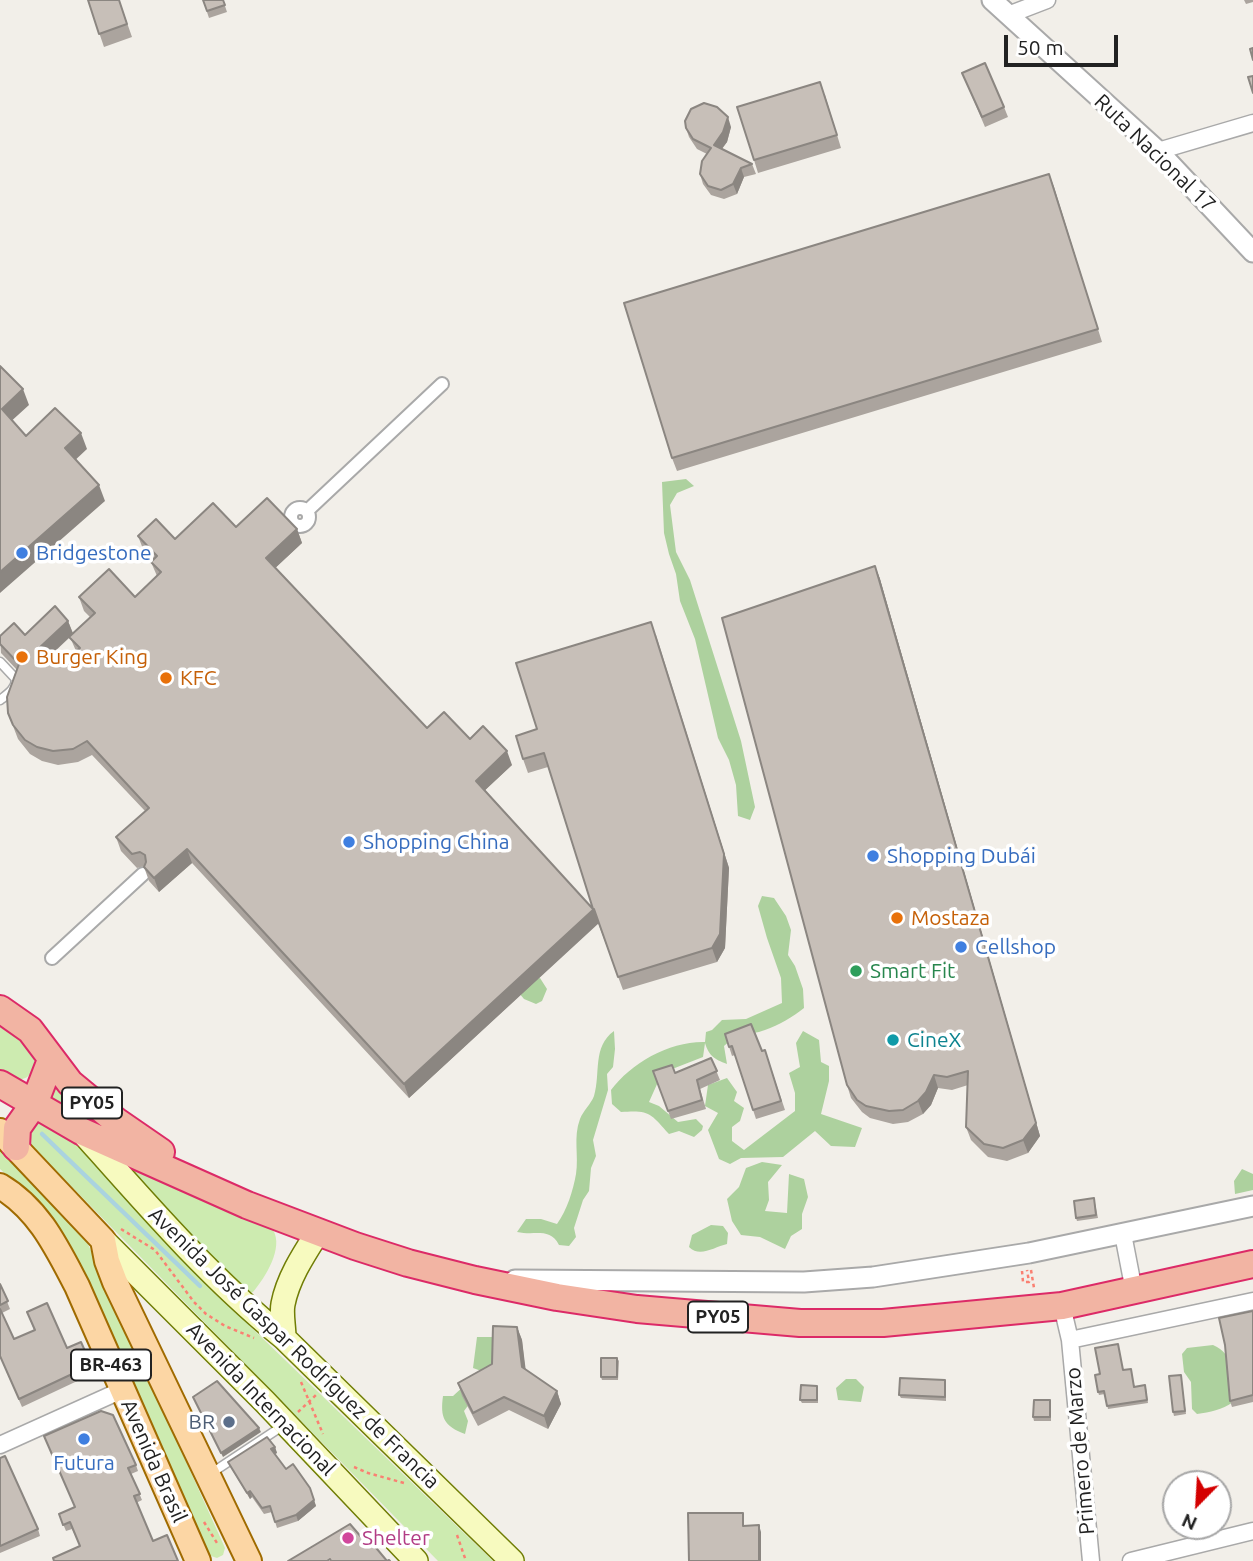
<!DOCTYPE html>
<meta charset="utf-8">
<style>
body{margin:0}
#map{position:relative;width:1253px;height:1561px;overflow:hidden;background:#f2efe9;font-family:Ubuntu,sans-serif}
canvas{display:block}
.north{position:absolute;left:1162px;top:1470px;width:70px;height:70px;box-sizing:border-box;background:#fff;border:2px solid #a7a7a7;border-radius:50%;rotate:204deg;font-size:19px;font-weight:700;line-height:28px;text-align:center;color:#222}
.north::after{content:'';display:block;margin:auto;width:24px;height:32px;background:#d40000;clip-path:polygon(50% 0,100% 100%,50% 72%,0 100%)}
.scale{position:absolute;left:1004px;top:35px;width:114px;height:32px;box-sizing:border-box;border:4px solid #222;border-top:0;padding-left:9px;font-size:21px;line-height:24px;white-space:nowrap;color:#222;-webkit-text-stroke:5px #fff;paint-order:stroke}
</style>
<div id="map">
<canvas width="1253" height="1561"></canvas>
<div class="north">N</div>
<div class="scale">50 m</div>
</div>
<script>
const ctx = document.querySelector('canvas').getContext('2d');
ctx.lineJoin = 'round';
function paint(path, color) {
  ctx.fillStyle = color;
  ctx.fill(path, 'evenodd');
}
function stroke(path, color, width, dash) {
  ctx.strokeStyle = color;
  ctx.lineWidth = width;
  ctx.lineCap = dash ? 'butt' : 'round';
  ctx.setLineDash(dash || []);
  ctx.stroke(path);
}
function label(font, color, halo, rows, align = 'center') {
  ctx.font = font + ' Ubuntu,sans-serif';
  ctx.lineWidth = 7;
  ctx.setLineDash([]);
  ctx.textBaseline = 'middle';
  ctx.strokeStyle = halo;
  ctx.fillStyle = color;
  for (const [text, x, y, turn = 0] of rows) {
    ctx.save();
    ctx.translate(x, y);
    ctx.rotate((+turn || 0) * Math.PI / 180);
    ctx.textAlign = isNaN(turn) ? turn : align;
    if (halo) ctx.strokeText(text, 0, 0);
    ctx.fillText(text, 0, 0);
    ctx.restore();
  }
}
const grass = new Path2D(`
 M 0,1021 L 11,1026 L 35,1057 C 32,1083 22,1082 0,1075 Z
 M 57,1085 L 135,1147 L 51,1099 Z
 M 36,1122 L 41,1122 L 72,1140 L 224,1301 L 493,1561 L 438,1561 L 28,1142 L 28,1132 Z
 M 0,1145 L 73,1221 L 87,1242 L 225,1548 L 223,1555 L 217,1558 L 208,1555 L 74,1251 L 38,1203 L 0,1169 Z
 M 119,1159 L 273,1230 C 284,1248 265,1278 253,1292 L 249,1293 L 228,1278 Z`);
const forest = new Path2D(`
 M 686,479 L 694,486 L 677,493 L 670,505 L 676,552 L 690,580 L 741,741 L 755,807 L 750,820 L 738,816 L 736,785 L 729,760 L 718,738 L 695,639 L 680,601 L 676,574 L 669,554 L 664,533 L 662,482 Z
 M 762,896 L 774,898 L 786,916 L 791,930 L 788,955 L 795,966 L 803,989 L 804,1008 C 793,1017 779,1025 765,1030 C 748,1036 739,1033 724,1046 L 727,1064 C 714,1059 709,1056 705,1043 L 703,1057 L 662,1073 L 649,1102 L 659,1106 L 678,1122 L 696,1119 L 703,1126 L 702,1130 L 694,1137 L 679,1131 L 669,1134 C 650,1113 650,1110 621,1112 L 612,1104 L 611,1090 C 631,1063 670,1041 705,1042 L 706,1032 L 712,1030 L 722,1020 L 746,1019 L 782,1003 L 781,978 L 767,938 L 758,906 Z
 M 540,978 L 547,989 L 542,1001 L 536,1004 L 524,999 L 519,993 L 527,981 Z
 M 614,1031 L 615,1049 L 613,1067 L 607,1074 L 608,1090 L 593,1140 L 596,1156 L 591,1168 L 589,1191 L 583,1200 L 574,1228 L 576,1237 L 569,1246 L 559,1245 C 550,1227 535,1236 517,1232 L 526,1219 L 541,1219 L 557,1224 C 567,1210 573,1191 576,1174 C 579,1156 573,1137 580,1119 C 583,1111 591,1104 594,1096 C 601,1073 592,1047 614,1031 Z
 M 803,1031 L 819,1040 L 821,1062 L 829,1066 L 829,1081 L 821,1114 L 862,1128 L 855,1147 L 831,1146 L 815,1131 L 783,1157 L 741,1158 L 730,1164 L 719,1159 L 708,1130 L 718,1113 L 705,1106 L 708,1085 L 727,1078 L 737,1092 L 734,1101 L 744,1108 L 740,1121 L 732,1127 L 732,1141 L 744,1150 L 795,1111 L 795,1093 L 789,1073 L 800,1067 L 796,1043 Z
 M 762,1162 L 782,1165 L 768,1182 L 769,1200 L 765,1211 L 787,1213 L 789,1174 L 804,1179 L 808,1197 L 802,1214 L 802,1229 L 791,1236 L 785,1249 L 760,1237 L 741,1235 L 732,1221 L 727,1199 L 739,1187 L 746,1168 Z
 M 1242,1169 L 1253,1174 L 1253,1190 L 1235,1194 L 1234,1181 Z
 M 711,1225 L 723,1226 L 728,1233 L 727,1244 C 714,1247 700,1258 689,1247 L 692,1235 Z
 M 477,1337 L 498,1337 L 503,1340 L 490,1370 L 484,1372 L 473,1368 Z
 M 1213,1345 C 1236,1354 1232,1380 1233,1402 C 1222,1410 1210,1412 1197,1414 L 1192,1409 L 1191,1382 L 1184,1372 L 1182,1354 L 1187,1348 Z
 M 846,1379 L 856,1379 L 864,1387 L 861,1402 L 838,1400 L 836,1388 Z
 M 465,1385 L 470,1403 L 464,1411 L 468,1421 L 465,1434 C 444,1426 440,1418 443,1396 L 453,1396 Z`);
const stream = new Path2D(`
 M 42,1134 L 200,1286`);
const path = new Path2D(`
 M 121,1229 L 155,1250 L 194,1302 L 206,1314 L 225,1326 L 254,1338
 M 1031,1270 L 1034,1288
 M 1022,1271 L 1023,1282 L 1029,1282 L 1027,1270
 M 301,1382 L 323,1434
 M 298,1412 L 316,1395
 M 354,1467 L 368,1473 L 404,1483
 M 204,1522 L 217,1543
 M 457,1535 L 466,1561`);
const service = new Path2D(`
 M 0,662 L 16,679 C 16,689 8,694 0,700
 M 210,1474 L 284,1425`);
const pedestrian = new Path2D(`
 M291 517a9 9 0 1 1 18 0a9 9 0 1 1-18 0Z
 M 307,511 L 442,384
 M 52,958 L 143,874`);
const minor = new Path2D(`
 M 1008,15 L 1047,0
 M 1158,151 L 1253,123
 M 1123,1234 L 1134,1291
 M 1062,1306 L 1070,1340 L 1091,1561
 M 1070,1340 L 1253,1301
 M 0,1445 L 122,1390
 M 1131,1561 L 1253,1531`);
const tertiary = new Path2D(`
 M 992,0 L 1158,151 L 1253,252
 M 515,1280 L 804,1282 L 873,1277 L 1029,1253 L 1253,1206`);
const secondary = new Path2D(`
 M 83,1133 C 147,1205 209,1277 284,1338 L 512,1561
 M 103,1240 L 265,1402 L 416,1561
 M 284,1338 C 284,1327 281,1314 283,1304 C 288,1278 304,1254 318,1232`);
const primary = new Path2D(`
 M 0,1131 L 103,1240 L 107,1261 L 115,1282 L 249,1561
 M 0,1186 C 39,1209 57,1248 77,1286 L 198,1561`);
const trunk = new Path2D(`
 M 0,1009 L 30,1030 L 70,1083 L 116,1121 L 161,1152
 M 0,1084 L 81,1131 L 247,1205 L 355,1246 L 408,1263 L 475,1280 L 557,1297 L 637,1309 L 800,1323 L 883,1323 L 1062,1306 L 1253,1264
 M 16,1147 L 17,1128 L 34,1104 L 51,1060`);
const wall = new Path2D(`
 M 88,0 L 119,0 L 132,37 L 104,47 Z
 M 203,0 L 223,0 L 227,12 L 209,18 Z
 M 1244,0 L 1253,0 L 1253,2 L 1246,4 Z
 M 962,73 L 1004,107 L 1008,117 L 985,127 Z
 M 825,95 L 841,148 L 758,173 L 754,160 Z
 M 731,127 L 727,142 L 722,149 L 752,164 L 756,174 L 744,177 L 737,194 L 724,199 L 711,195 L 703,184 L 700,174 L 707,154 L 697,149 L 689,137 L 686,128 Z
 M 1049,174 L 1102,342 L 677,471 L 672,458 Z
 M 236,527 L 297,529 L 302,543 L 275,568 L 427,728 L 470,739 L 512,765 L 485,790 L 593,909 L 548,767 L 528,773 L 523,759 L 537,729 L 656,635 L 729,868 L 725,948 L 717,962 L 623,990 L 598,923 L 409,1098 L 192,863 L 159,892 L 149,881 L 144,867 L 144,866 L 137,868 L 121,851 L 116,837 L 145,811 L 92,755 L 78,762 L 58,765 L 42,761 L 30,754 L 18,739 L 8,713 L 17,670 L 1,653 L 0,636 L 25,635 L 68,621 L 73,633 L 90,617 L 84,611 L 79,597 L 135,597 L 157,576 L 151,562 L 153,560 L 143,549 L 138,536 L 175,539 ZM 70,637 L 76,651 L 56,666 L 48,658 Z
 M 875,566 L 880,579 L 1040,1136 L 1028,1153 L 1007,1161 L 988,1157 L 971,1140 L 966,1127 L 968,1085 L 952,1090 L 938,1088 L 931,1105 L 923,1114 L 908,1122 L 893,1124 L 870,1118 L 862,1112 L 851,1098 L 847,1085 Z
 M 725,1034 L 762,1051 L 765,1050 L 785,1110 L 756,1119 L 735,1055 L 732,1056 Z
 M 711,1058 L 720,1080 L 700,1089 L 706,1109 L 671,1119 L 653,1071 L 675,1073 Z
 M 1094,1198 L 1098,1218 L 1077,1221 L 1076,1218 Z
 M 0,1284 L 10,1309 L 2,1313 L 14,1339 L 34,1330 L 27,1312 L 67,1348 L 89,1360 L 92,1368 L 90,1375 L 22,1407 L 0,1357 Z
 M 1253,1311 L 1253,1402 L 1232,1407 L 1230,1401 Z
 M 517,1327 L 522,1340 L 525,1369 L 557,1391 L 561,1404 L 548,1429 L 509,1410 L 478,1426 L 462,1396 L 458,1383 L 492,1364 Z
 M 617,1358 L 619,1361 L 618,1380 L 602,1380 L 601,1377 Z
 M 1131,1369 L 1134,1387 L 1146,1388 L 1148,1403 L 1108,1409 L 1105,1394 L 1099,1395 L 1098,1392 L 1124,1370 Z
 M 1181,1375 L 1186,1414 L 1174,1416 L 1173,1412 Z
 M 946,1383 L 946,1401 L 901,1398 L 899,1395 Z
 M 818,1389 L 818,1403 L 802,1403 L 800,1400 Z
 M 1051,1403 L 1051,1421 L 1034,1421 L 1033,1417 Z
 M 47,1443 L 136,1465 L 138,1471 L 131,1474 L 142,1500 L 136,1503 L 153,1541 L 80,1546 L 72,1529 L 66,1531 L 59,1514 L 75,1507 Z
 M 275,1447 L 277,1453 L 275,1454 L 286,1469 L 310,1488 L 316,1506 L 298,1521 L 277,1528 L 272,1512 L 264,1514 L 252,1497 L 250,1499 L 231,1468 L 228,1462 Z
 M 0,1458 L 38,1529 L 40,1536 L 0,1553 Z`);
const shadedWall = new Path2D(`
 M 728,117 L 731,127 L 727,142 L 717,155 L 714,145 Z
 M 741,168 L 744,177 L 737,194 L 733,184 Z
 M 1049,174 L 1054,187 L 1102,342 L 1098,329 Z
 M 23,389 L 29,405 L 7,425 L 2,409 Z
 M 81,433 L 87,449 L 71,464 L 65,448 Z
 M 99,485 L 105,501 L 0,593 L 0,572 Z
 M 297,529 L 302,543 L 271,572 L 266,558 Z
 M 875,566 L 880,579 L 1040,1136 L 1028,1153 L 1023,1140 Z
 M 68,621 L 73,634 L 43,662 L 38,649 Z
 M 651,622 L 729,868 L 725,948 L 717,962 L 712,948 Z
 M 507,751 L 512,765 L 481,794 L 476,781 Z
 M 187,849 L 192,863 L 159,892 L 154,878 Z
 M 594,909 L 599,923 L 409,1098 L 404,1084 Z
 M 934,1075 L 938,1088 L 931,1105 L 923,1114 L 918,1101 Z
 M 517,1327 L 522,1340 L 527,1380 L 522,1367 Z
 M 89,1360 L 92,1368 L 90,1375 L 87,1367 Z
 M 557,1391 L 561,1404 L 548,1429 L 544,1416 Z
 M 259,1428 L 261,1432 L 223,1457 L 221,1453 Z
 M 275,1447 L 277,1453 L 273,1455 L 271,1449 Z
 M 250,1491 L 252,1497 L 250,1499 L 247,1493 Z
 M 314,1500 L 316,1506 L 298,1521 L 296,1515 Z
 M 759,1525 L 761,1532 L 761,1561 L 759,1561 Z`);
const building = new Path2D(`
 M 88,0 L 119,0 L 127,24 L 99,34 Z
 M 203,0 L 223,0 L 225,5 L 207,11 Z
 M 1253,48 L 1253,60 L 1250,49 Z
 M 985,63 L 1004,107 L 982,117 L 962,73 Z
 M 1253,76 L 1253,93 L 1248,77 Z
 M 820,82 L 837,135 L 754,160 L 737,107 Z
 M 704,103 L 717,107 L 728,117 L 723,132 L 714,145 L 752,164 L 741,168 L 733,184 L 721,190 L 708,186 L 700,174 L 702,161 L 711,148 L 693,139 L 686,128 L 685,121 L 691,109 Z
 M 1049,174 L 1098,329 L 672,458 L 624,303 Z
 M 0,366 L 23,389 L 2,409 L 26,436 L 55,408 L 81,433 L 65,448 L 99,485 L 0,572 Z
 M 267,498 L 297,529 L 266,558 L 427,728 L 444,712 L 470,739 L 483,726 L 507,751 L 476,781 L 593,909 L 544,753 L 523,759 L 516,736 L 537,729 L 516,663 L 651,622 L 724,854 L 720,934 L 712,948 L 618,977 L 594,909 L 404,1084 L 187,849 L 154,878 L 144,867 L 146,862 L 145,855 L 140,852 L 132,854 L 116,837 L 149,808 L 87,741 L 73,749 L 53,751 L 37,747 L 25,740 L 13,725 L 8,713 L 7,697 L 19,664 L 0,644 L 0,636 L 14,623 L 25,635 L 55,606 L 68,621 L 38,649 L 56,666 L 80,648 L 69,637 L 95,613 L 79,597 L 109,569 L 135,597 L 161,572 L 151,562 L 157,556 L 138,536 L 156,519 L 175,539 L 213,503 L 236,527 Z
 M 875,566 L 1036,1123 L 1023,1140 L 1003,1148 L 984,1144 L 966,1127 L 968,1071 L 947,1077 L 934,1075 L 926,1092 L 918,1101 L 903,1110 L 889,1111 L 866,1106 L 857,1100 L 847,1085 L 722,618 Z
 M 751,1024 L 762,1051 L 765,1050 L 781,1101 L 753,1110 L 732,1046 L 729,1047 L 725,1034 Z
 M 711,1058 L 717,1071 L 697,1080 L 702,1100 L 668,1111 L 653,1071 L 672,1065 L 675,1073 Z
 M 1094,1198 L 1096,1215 L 1076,1218 L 1074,1201 Z
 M 0,1284 L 8,1301 L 0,1305 Z
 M 47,1303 L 67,1348 L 81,1342 L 89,1360 L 87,1367 L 19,1399 L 0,1356 L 0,1309 L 14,1339 L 35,1330 L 27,1312 Z
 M 1253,1311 L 1253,1395 L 1230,1401 L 1225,1345 L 1219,1318 Z
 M 493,1326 L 517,1327 L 522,1367 L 557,1391 L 544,1416 L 504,1397 L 473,1413 L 458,1383 L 492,1364 Z
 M 1118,1344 L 1123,1370 L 1131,1369 L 1134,1387 L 1145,1385 L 1147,1400 L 1107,1406 L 1104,1391 L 1098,1392 L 1095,1375 L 1100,1374 L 1095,1348 Z
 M 601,1358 L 617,1358 L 617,1377 L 601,1377 Z
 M 1181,1375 L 1185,1411 L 1173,1412 L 1169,1376 Z
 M 900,1378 L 945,1380 L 945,1397 L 899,1395 Z
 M 217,1381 L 259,1428 L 221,1453 L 193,1397 Z
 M 801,1385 L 817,1386 L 817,1400 L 800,1400 Z
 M 1034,1400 L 1050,1400 L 1050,1417 L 1033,1417 Z
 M 101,1411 L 113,1415 L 136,1465 L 128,1468 L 140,1494 L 134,1496 L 153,1541 L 167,1535 L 178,1561 L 54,1561 L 53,1558 L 80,1546 L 70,1522 L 63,1525 L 59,1514 L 75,1507 L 44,1436 Z
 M 267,1437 L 275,1447 L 271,1449 L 286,1469 L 293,1464 L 310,1488 L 314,1500 L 296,1515 L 275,1522 L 270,1506 L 262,1508 L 250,1491 L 247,1493 L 228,1462 Z
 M 5,1456 L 38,1529 L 0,1546 L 0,1458 Z
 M 688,1513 L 743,1513 L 743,1526 L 759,1525 L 759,1561 L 689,1561 Z
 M 350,1524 L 368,1545 L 372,1543 L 387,1561 L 389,1560 L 390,1561 L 331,1561 L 330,1559 L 327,1561 L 288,1561 Z`);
const markers = [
 [22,553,7,"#3f7fe0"],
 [22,657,7,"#e8710a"],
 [166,678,7,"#e8710a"],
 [349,842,7,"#3f7fe0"],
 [873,856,7,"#3f7fe0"],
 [897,918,7,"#e8710a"],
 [961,947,7,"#3f7fe0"],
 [856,971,7,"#2e9e5b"],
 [893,1040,7,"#0f9aa8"],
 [229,1422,7,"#5c6f8a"],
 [84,1439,7,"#3f7fe0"],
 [348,1538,7,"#d1479c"]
];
const shields = [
 [92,1103,60],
 [718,1317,60],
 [111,1365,80]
];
const shieldNames = [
 ["PY05",92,1103],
 ["PY05",718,1317],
 ["BR-463",111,1365]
];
const streetNames = [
 ["Ruta Nacional 17",1155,153,44],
 ["Avenida José Gaspar Rodríguez de Francia",294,1348,44],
 ["Avenida Internacional",261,1399,46],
 ["Primero de Marzo",1080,1451,-95],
 ["Avenida Brasil",154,1461,66]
];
const shopNames = [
 ["Bridgestone",36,553],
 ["Shopping China",363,842],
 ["Shopping Dubái",887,856],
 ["Cellshop",975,947],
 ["Futura",84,1463,"center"]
];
const foodNames = [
 ["Burger King",36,657],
 ["KFC",180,678],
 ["Mostaza",911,918]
];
const leisureNames = [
 ["Smart Fit",870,971]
];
const cultureNames = [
 ["CineX",907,1040]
];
const serviceNames = [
 ["BR",215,1422]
];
const hotelNames = [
 ["Shelter",362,1538]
];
paint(grass, '#cdebb0');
paint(forest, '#add19e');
stroke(stream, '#aad3df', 4.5);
stroke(service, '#a9a9a9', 11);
stroke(pedestrian, '#a9a9a9', 16);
stroke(minor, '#a9a9a9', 19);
stroke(tertiary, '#a9a9a9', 23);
stroke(secondary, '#707d05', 26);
stroke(primary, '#a06b00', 28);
stroke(trunk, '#dc2a67', 30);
stroke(path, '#fa8072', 2.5, [3.5, 3.5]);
stroke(service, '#fff', 8);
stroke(pedestrian, '#fff', 12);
stroke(minor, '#fff', 16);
stroke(tertiary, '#fff', 19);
stroke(secondary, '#f7fabf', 23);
stroke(primary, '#fcd6a4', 24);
stroke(trunk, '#f2b4a3', 26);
paint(wall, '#aba49e');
paint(shadedWall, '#8b8681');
paint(building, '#c7bfb8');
stroke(building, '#8b8681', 2);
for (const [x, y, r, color] of markers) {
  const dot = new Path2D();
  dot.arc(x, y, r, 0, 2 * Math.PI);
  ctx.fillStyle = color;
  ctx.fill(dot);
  stroke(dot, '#fff', 2.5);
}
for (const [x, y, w] of shields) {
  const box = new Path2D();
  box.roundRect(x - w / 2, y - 15.5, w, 31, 5);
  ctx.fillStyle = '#fff';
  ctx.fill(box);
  stroke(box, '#222', 2);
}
label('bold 19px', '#222', null, shieldNames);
label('21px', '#222', '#fff', streetNames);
label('21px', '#366cbe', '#fff', shopNames, 'left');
label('21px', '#c56008', '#fff', foodNames, 'left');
label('21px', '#27864d', '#fff', leisureNames, 'left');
label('21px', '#0d838f', '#fff', cultureNames, 'left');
label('21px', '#4e5e75', '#fff', serviceNames, 'right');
label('21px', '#b23c85', '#fff', hotelNames, 'left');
</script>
